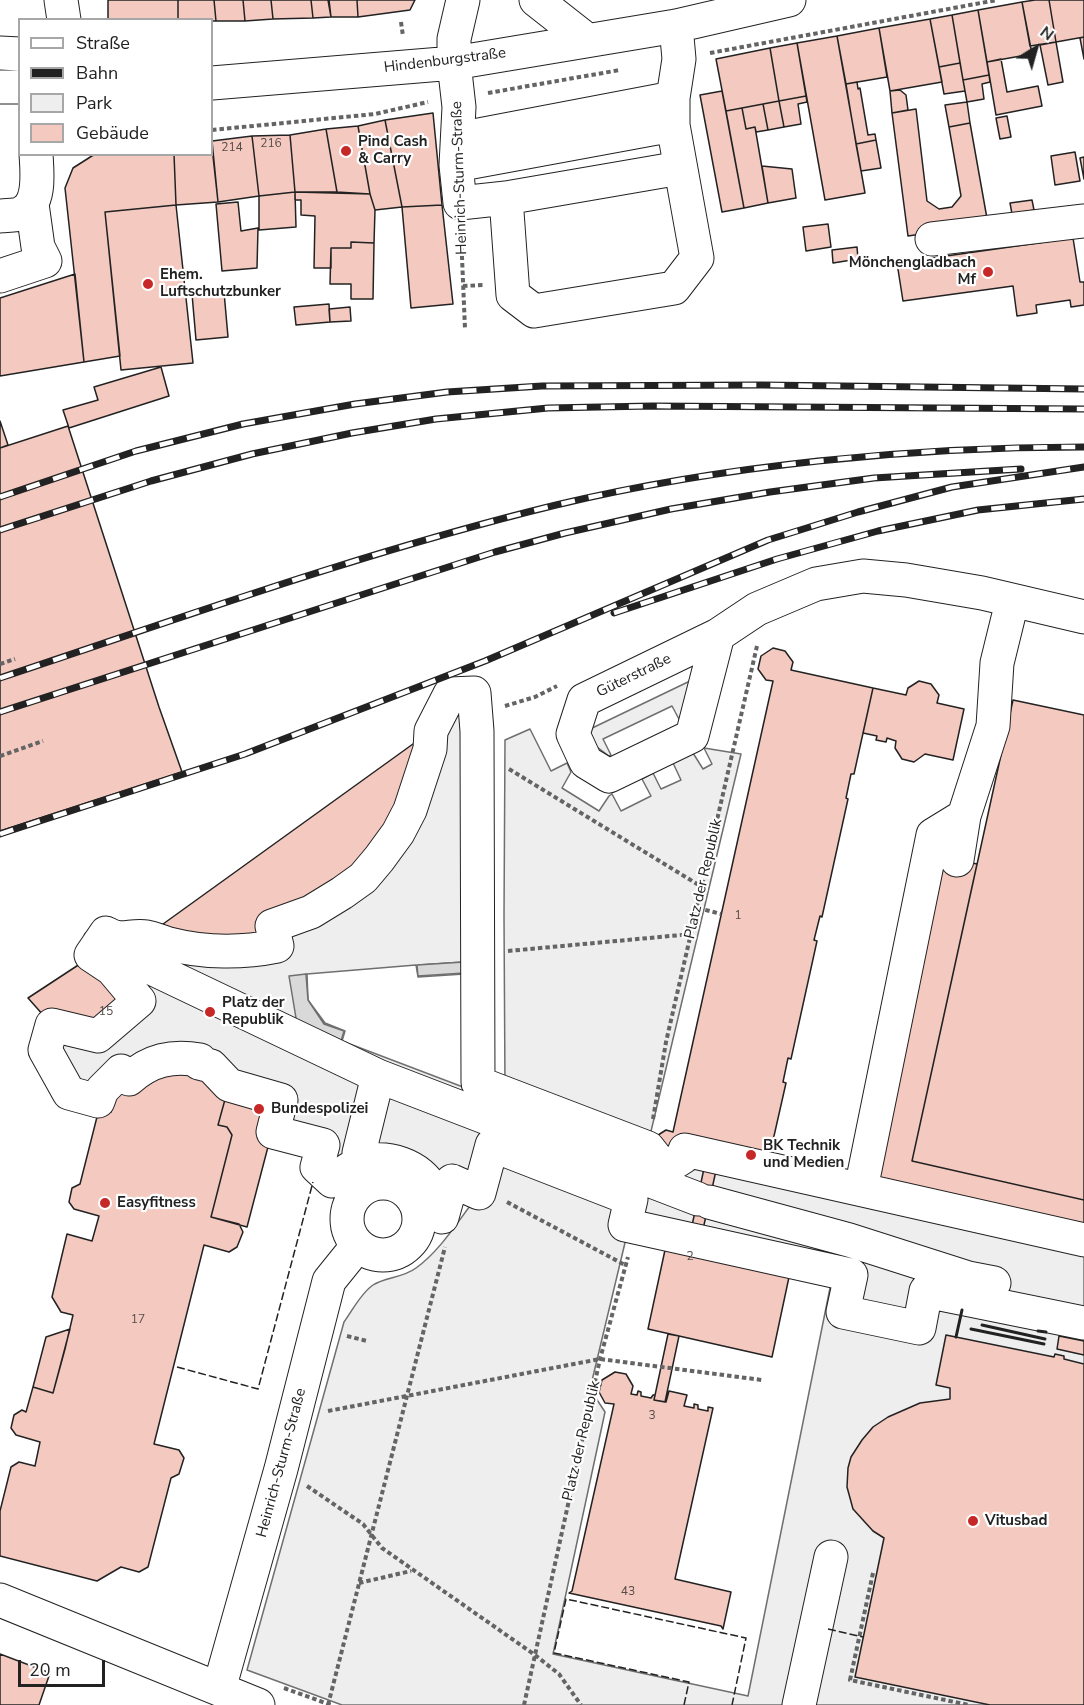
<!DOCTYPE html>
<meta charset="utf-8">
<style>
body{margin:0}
#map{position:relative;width:1084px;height:1705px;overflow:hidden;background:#fff;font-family:"Nunito Sans",sans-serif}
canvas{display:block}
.legend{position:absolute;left:18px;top:18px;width:195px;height:138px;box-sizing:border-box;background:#fff;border:2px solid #a7a7a7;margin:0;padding:8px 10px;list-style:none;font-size:18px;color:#222}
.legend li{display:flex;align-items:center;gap:12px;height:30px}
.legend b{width:30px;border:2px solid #a7a7a7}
.north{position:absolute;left:1006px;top:18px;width:60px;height:60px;-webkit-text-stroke:4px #fff;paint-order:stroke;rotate:37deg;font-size:16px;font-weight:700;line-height:24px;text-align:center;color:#222}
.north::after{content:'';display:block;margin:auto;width:21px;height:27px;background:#222;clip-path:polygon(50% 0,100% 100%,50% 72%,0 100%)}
.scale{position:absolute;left:18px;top:1660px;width:87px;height:27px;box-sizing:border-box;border:3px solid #222;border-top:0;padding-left:8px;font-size:18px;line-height:21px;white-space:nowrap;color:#222;-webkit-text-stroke:4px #fff;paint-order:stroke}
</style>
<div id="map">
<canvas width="1084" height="1705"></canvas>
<ul class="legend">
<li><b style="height:8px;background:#fff"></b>Straße</li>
<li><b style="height:8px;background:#222"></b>Bahn</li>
<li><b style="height:16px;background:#eee"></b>Park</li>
<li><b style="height:16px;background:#f3c9c0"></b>Gebäude</li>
</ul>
<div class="north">N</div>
<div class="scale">20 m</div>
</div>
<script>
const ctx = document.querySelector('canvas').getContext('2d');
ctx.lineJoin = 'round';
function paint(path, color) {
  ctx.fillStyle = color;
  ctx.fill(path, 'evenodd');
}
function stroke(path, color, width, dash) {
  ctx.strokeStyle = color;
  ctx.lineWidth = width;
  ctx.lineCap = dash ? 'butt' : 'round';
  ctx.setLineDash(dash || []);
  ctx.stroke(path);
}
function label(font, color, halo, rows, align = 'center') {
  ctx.font = font + ' "Nunito Sans",sans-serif';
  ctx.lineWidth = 4.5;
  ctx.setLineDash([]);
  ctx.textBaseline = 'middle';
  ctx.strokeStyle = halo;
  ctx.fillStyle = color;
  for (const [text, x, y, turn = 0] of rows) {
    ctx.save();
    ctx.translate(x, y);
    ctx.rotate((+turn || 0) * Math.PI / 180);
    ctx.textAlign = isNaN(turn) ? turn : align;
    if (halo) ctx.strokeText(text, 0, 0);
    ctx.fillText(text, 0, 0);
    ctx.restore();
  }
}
const green = new Path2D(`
 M 690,681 L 681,723 L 672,706 L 603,739 L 611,755 L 609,756 L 593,744 L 586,731 Z
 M 474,693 L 478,1083 L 505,1089 L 504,916 L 505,740 L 530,729 L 551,771 L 567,763 L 571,772 L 562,788 L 599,811 L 609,796 L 612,794 L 621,811 L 651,796 L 642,779 L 653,773 L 661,789 L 681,780 L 673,763 L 693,753 L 703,769 L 712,764 L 704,748 L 741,754 L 647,1148 L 1084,1240 L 1084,1705 L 342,1705 L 247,1670 L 344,1322 C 352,1311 361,1293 373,1285 C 385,1277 403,1278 416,1268 C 440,1251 458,1221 476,1198 L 411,1168 L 332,1181 L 322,1145 L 69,1093 L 52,1025 L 145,937 L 430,749 ZM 463,962 L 418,976 L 418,965 ZM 416,965 L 418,977 L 464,974 L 463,1087 L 342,1041 L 345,1031 L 325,1023 L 308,1000 L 307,974 ZM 306,974 L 307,1000 L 324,1024 L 344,1031 L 297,1024 ZM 629,1226 L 833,1273 L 748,1696 L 553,1654 L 605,1412 L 590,1389 Z`);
const water = new Path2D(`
 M 464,962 L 464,973 L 418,976 L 417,965 Z
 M 306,974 L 308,1000 L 324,1024 L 344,1031 L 341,1041 L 297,1024 L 289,976 Z`);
const building = new Path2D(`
 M 108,0 L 178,0 L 178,20 L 108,20 Z
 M 178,0 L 214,0 L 216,21 L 212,21 L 212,20 L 178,20 Z
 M 214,0 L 243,0 L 245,21 L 216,21 Z
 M 243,0 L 271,0 L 273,19 L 245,21 Z
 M 271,0 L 311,0 L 313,18 L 273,19 Z
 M 311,0 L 328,0 L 331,17 L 313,18 Z
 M 329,0 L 357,0 L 358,17 L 331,17 Z
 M 357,0 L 415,0 L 410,10 L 358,17 Z
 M 1035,0 L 1049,0 L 1056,42 L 1030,46 L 1022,2 Z
 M 1049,0 L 1084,0 L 1084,37 L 1056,42 Z
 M 1022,2 L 1032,54 L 987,62 L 978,10 Z
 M 978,10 L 989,75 L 963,80 L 952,15 Z
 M 952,15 L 960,63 L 939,67 L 930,19 Z
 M 930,19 L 942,82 L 890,91 L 879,28 Z
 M 879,28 L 887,77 L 846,84 L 837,36 Z
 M 837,36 L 865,193 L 825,200 L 797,43 Z
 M 1084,37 L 1084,59 L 1080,38 Z
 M 1056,42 L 1063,82 L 1048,85 L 1040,45 Z
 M 797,43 L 806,96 L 779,101 L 770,48 Z
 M 770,48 L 779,101 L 726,111 L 716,59 Z
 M 1001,59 L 1007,92 L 1038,86 L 1042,106 L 996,115 L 987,62 Z
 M 960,63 L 965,91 L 944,94 L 939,67 Z
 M 989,75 L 990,82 L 982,84 L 984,99 L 967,102 L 963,80 Z
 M 857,82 L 858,89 L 860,88 L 868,135 L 875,134 L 876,140 L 856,144 L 846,84 Z
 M 900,90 L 906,95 L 908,110 L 892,113 L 890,91 Z
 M 722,91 L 744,208 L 722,212 L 700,95 Z
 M 806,96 L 807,102 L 798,104 L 801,124 L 784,127 L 779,101 Z
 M 779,101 L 784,127 L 768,130 L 763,104 Z
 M 967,102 L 970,123 L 949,127 L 945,105 Z
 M 763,104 L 768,130 L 756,132 L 755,127 L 746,129 L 742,108 Z
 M 742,108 L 746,129 L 755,127 L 768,203 L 744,208 L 726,111 Z
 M 916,109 L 927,201 L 939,209 L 952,207 L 961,196 L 949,127 L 970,123 L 988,224 L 908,236 L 892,113 Z
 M 433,113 L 442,205 L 402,207 L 385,120 Z
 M 1007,116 L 1011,137 L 1000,139 L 996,118 Z
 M 385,120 L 402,207 L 375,210 L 370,194 L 358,126 Z
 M 358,126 L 370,194 L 337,192 L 326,129 Z
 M 326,129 L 337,192 L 295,192 L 290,135 Z
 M 290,135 L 295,192 L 259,196 L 252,136 Z
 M 252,136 L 259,196 L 218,202 L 212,141 Z
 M 876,140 L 881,168 L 861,171 L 856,144 Z
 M 212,147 L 218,202 L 176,205 L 174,154 L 212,154 Z
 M 1075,152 L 1080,181 L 1055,185 L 1051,156 Z
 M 95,154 L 174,154 L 176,205 L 105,212 L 120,356 L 84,362 L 65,188 L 73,168 Z
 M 1084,157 L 1084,179 L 1080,158 Z
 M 762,166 L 792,169 L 796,198 L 768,203 Z
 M 295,192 L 370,194 L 375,210 L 374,243 L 351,242 L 351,248 L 331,248 L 331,268 L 314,268 L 315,216 L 301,215 L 301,200 L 295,200 Z
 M 295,192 L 296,227 L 259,230 L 259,196 Z
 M 1032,200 L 1034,210 L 1012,214 L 1010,203 Z
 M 238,202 L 241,231 L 258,228 L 257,268 L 222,271 L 216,204 Z
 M 176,205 L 193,363 L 121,370 L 105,212 Z
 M 442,205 L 453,304 L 411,308 L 402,207 Z
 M 828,224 L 831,247 L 806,251 L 803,227 Z
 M 1073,238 L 1080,282 L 1084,282 L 1084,305 L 1071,307 L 1070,300 L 1036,305 L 1037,313 L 1017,316 L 1013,286 L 903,301 L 897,263 Z
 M 351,242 L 374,243 L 373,299 L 351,299 L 351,284 L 330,284 L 331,248 L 351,248 Z
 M 857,247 L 858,259 L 833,263 L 832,250 Z
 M 75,274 L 84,362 L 0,376 L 0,298 Z
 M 224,292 L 228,337 L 196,340 L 192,294 Z
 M 329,304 L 330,322 L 296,325 L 294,307 Z
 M 350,307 L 351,321 L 330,322 L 329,309 Z
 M 161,367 L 169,396 L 69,428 L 63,410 L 98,400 L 94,387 Z
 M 0,421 L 8,445 L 0,448 Z
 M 68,426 L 159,707 L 182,772 L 0,831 L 0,448 Z
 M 773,648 L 785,651 L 793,662 L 791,670 L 873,688 L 854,774 L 851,774 L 846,798 L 848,799 L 822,917 L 820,916 L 814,940 L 817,941 L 791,1059 L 788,1058 L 783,1082 L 786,1083 L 767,1167 L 652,1150 L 655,1137 L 666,1130 L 673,1132 L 773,681 L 766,680 L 758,669 L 761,656 Z
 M 919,681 L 931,684 L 939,695 L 937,703 L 964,709 L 953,760 L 925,754 L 914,762 L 902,759 L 895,748 L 896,741 L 887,738 L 886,742 L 876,740 L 877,736 L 863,733 L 873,688 L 906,695 L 908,688 Z
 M 1013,700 L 1084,715 L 1084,1200 L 912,1161 Z
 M 431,731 L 363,878 L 254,951 L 145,937 Z
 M 943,857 L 977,864 L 912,1161 L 1084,1200 L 1084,1237 L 870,1191 Z
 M 92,956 L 139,1001 L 98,1036 L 52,1025 L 28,998 Z
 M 160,1060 L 229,1085 L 218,1125 L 227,1127 L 232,1135 L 211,1217 L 239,1224 L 243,1232 L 237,1247 L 229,1252 L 204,1245 L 154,1444 L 179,1450 L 184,1458 L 179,1474 L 171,1478 L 148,1567 L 139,1572 L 121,1567 L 97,1581 L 0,1556 L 0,1511 L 11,1467 L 19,1462 L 35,1466 L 40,1442 L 16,1435 L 11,1428 L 14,1415 L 22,1410 L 26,1412 L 33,1387 L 53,1393 L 65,1349 L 73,1315 L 61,1312 L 52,1297 L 67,1234 L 92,1241 L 99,1216 L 74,1209 L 69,1202 L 72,1188 L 80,1184 L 99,1109 L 111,1112 L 115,1101 L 102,1090 Z
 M 229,1085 L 280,1101 L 247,1227 L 211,1217 L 232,1135 L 227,1127 L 218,1125 Z
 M 707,1154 L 719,1157 L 700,1243 L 689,1240 Z
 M 668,1236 L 792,1263 L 772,1357 L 648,1329 Z
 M 70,1329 L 53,1393 L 33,1387 L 46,1337 Z
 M 668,1334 L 679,1336 L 665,1402 L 654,1400 Z
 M 946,1335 L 1054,1357 L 1055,1354 L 1064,1356 L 1064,1359 L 1084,1364 L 1084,1705 L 990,1705 L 855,1677 L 884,1538 L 873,1531 L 853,1509 L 847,1487 L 848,1468 L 851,1457 L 862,1440 L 873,1427 L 888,1417 L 920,1403 L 950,1399 L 950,1388 L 936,1385 Z
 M 1059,1336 L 1084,1341 L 1084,1355 L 1057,1349 Z
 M 615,1372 L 626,1374 L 633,1386 L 631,1394 L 637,1395 L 638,1391 L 641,1392 L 641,1396 L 651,1398 L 653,1395 L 655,1395 L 654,1400 L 666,1402 L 669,1391 L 687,1395 L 684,1406 L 694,1408 L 694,1404 L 698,1405 L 698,1409 L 708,1411 L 708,1407 L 713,1408 L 675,1579 L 731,1592 L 723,1629 L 721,1626 L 569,1593 L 572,1591 L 614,1404 L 605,1403 L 599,1392 L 602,1380 Z
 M 0,1654 L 50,1673 L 39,1705 L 0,1705 Z`);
const path = new Path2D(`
 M 401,22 L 403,36
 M 710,53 L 997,0
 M 488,93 L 620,70
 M 212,130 L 375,114 L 428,102
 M 461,233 L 465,329
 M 463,286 L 483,285
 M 0,664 L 15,659
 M 505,706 L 535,697 L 557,686
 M 0,756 L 43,741
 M 509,769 L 702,887
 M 698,908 L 721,914
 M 508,951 L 692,934
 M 653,1119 L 666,1042 L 757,646
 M 507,1202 L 625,1265
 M 347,1336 L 367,1341
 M 328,1411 L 600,1359 L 762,1380
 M 307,1486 L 363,1524 L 382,1548 L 535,1655 L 559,1674 L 581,1705
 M 873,1573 L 850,1680 L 969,1705
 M 359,1583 L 411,1571
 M 284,1688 L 331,1705
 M 328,1705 L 445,1247
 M 524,1705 L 600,1359 L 628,1257`);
const minor = new Path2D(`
 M 61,0 L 64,20
 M 463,0 L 454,39 L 454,63 L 459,107 L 456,165 L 460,203 L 506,198 L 680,168
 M 536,0 L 587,40
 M 0,53 L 20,54
 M 212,83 L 454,63 L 676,26 L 789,0
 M 0,87 L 20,87
 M 458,139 L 673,98
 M 456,165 L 673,125
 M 506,198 L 513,295 L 534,311 L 674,288 L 697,258 L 673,125 L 673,98 L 679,59 L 676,26
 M 0,216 C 7,215 18,216 23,212 C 41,202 37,172 36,154
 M 932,239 L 1084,221
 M 0,276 L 45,261 L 38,247 L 32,204
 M 718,635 L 692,736 L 609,776 L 586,762 L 573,734 L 584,700 L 718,635 L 757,609 L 816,584 L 863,576 L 906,580 L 982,593 L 1084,617
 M 957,860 L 964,816 L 993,726 L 997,663 L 1012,602
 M 99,943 L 378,1076 L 698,1199
 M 359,1153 L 378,1076
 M347 1219a36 36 0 1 1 72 0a36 36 0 1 1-72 0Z
 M 862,1184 L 933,835 L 964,816
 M 709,1202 L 849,1240 L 968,1278 L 994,1283
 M 1084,1240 L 685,1150 L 683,1157 L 672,1164 L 659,1162 L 648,1148 L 478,1083 L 477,731 L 474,693 L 450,694 L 431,731 L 430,749 L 410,810 L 398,833 L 379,859 L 363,878 L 342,893 L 311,912 L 272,926 L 277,946 C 243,953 204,953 169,944 C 162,942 154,938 147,937 C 130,934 122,943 106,933 L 91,955 L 112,969 L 139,1001 L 98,1036 L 52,1025 L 45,1050 L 69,1093 L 98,1101 L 102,1090 L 121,1071 L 129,1079 C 150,1060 172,1055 200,1060 L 199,1063 L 211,1066 L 229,1085 L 281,1100 L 273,1132 L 323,1145 L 317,1167 L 332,1181 C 341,1175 350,1167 360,1163 C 387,1154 419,1165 433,1190 C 438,1198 440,1208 442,1217 L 452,1181 L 479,1193 L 492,1145 L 631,1199 L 625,1225 L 851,1275 L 843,1312 L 919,1328 L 926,1291 L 1084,1323
 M 0,1600 L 258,1705
 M 219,1689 L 281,1469 L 329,1281 L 358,1245
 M 799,1705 L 831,1557`);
const rail = new Path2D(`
 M 0,497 L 136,451 L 243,424 L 355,404 L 447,392 L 542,386 L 762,385 L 1084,389
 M 0,530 L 151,481 L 252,454 L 352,433 L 436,419 L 548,408 L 652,406 L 1084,409
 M 614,613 L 777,559 L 878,531 L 978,510 L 1084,499
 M 0,678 C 184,617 367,551 556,505 C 724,465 911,447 1084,447
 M 0,712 L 389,586 L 495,552 L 565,533 L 671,509 L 770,492 L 874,478 L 1021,469
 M 0,834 L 245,754 L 485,661 L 768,540 L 858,512 L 952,487 L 1084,467`);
const fence = new Path2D(`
 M 177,1367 L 258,1389 L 313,1182
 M 828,1629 L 863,1637
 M 684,1705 L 689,1682 L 554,1653 L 566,1599 L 746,1638 L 732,1705`);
const wall = new Path2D(`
 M 982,1325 L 1045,1339
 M 971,1329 L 1044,1344
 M 1038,1331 L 1046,1332
 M 956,1337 L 962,1310`);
const markers = [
 [346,151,6,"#c62828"],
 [988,272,6,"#c62828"],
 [148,284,6,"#c62828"],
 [210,1012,6,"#c62828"],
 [259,1109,6,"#c62828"],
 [751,1155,6,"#c62828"],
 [105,1203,6,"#c62828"],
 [973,1521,6,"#c62828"]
];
const numberNames = [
 ["216",271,144],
 ["214",232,148],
 ["1",738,916],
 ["15",106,1012],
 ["2",690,1257],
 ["17",138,1320],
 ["3",652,1416],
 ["43",628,1592]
];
const streetNames = [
 ["Hindenburgstraße",445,61,-7],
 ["Heinrich-Sturm-Straße",460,178,-92],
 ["Güterstraße",634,676,-26],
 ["Platz der Republik",704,879,-77],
 ["Platz der Republik",582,1441,-77],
 ["Heinrich-Sturm-Straße",282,1463,-75]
];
const poiNames = [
 ["Pind Cash",358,142],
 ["& Carry",358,159],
 ["Mönchengladbach",976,263,"right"],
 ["Mf",976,280,"right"],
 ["Ehem.",160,275],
 ["Luftschutzbunker",160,292],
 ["Platz der",222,1003],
 ["Republik",222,1020],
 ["Bundespolizei",271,1109],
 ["BK Technik",763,1146],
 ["und Medien",763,1163],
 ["Easyfitness",117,1203],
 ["Vitusbad",985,1521]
];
paint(green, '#eee');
stroke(green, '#6f6f6f', 1.5);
paint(water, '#d9d9d9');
stroke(water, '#6f6f6f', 1.5);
paint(building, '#f3c9c0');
stroke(building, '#222', 1.5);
stroke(minor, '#222', 35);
stroke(path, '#646464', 4, [4.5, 3]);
stroke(minor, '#fff', 33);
stroke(rail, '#222', 7);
stroke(rail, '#fff', 4.5, [14]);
stroke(fence, '#222', 1.5, [8, 3]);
stroke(wall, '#222', 3);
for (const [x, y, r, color] of markers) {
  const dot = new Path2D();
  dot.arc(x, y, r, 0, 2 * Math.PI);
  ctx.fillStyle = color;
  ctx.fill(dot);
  stroke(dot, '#fff', 2);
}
label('12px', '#564c4a', null, numberNames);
label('15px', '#222', '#fff', streetNames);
label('bold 15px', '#222', '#fff', poiNames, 'left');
</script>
